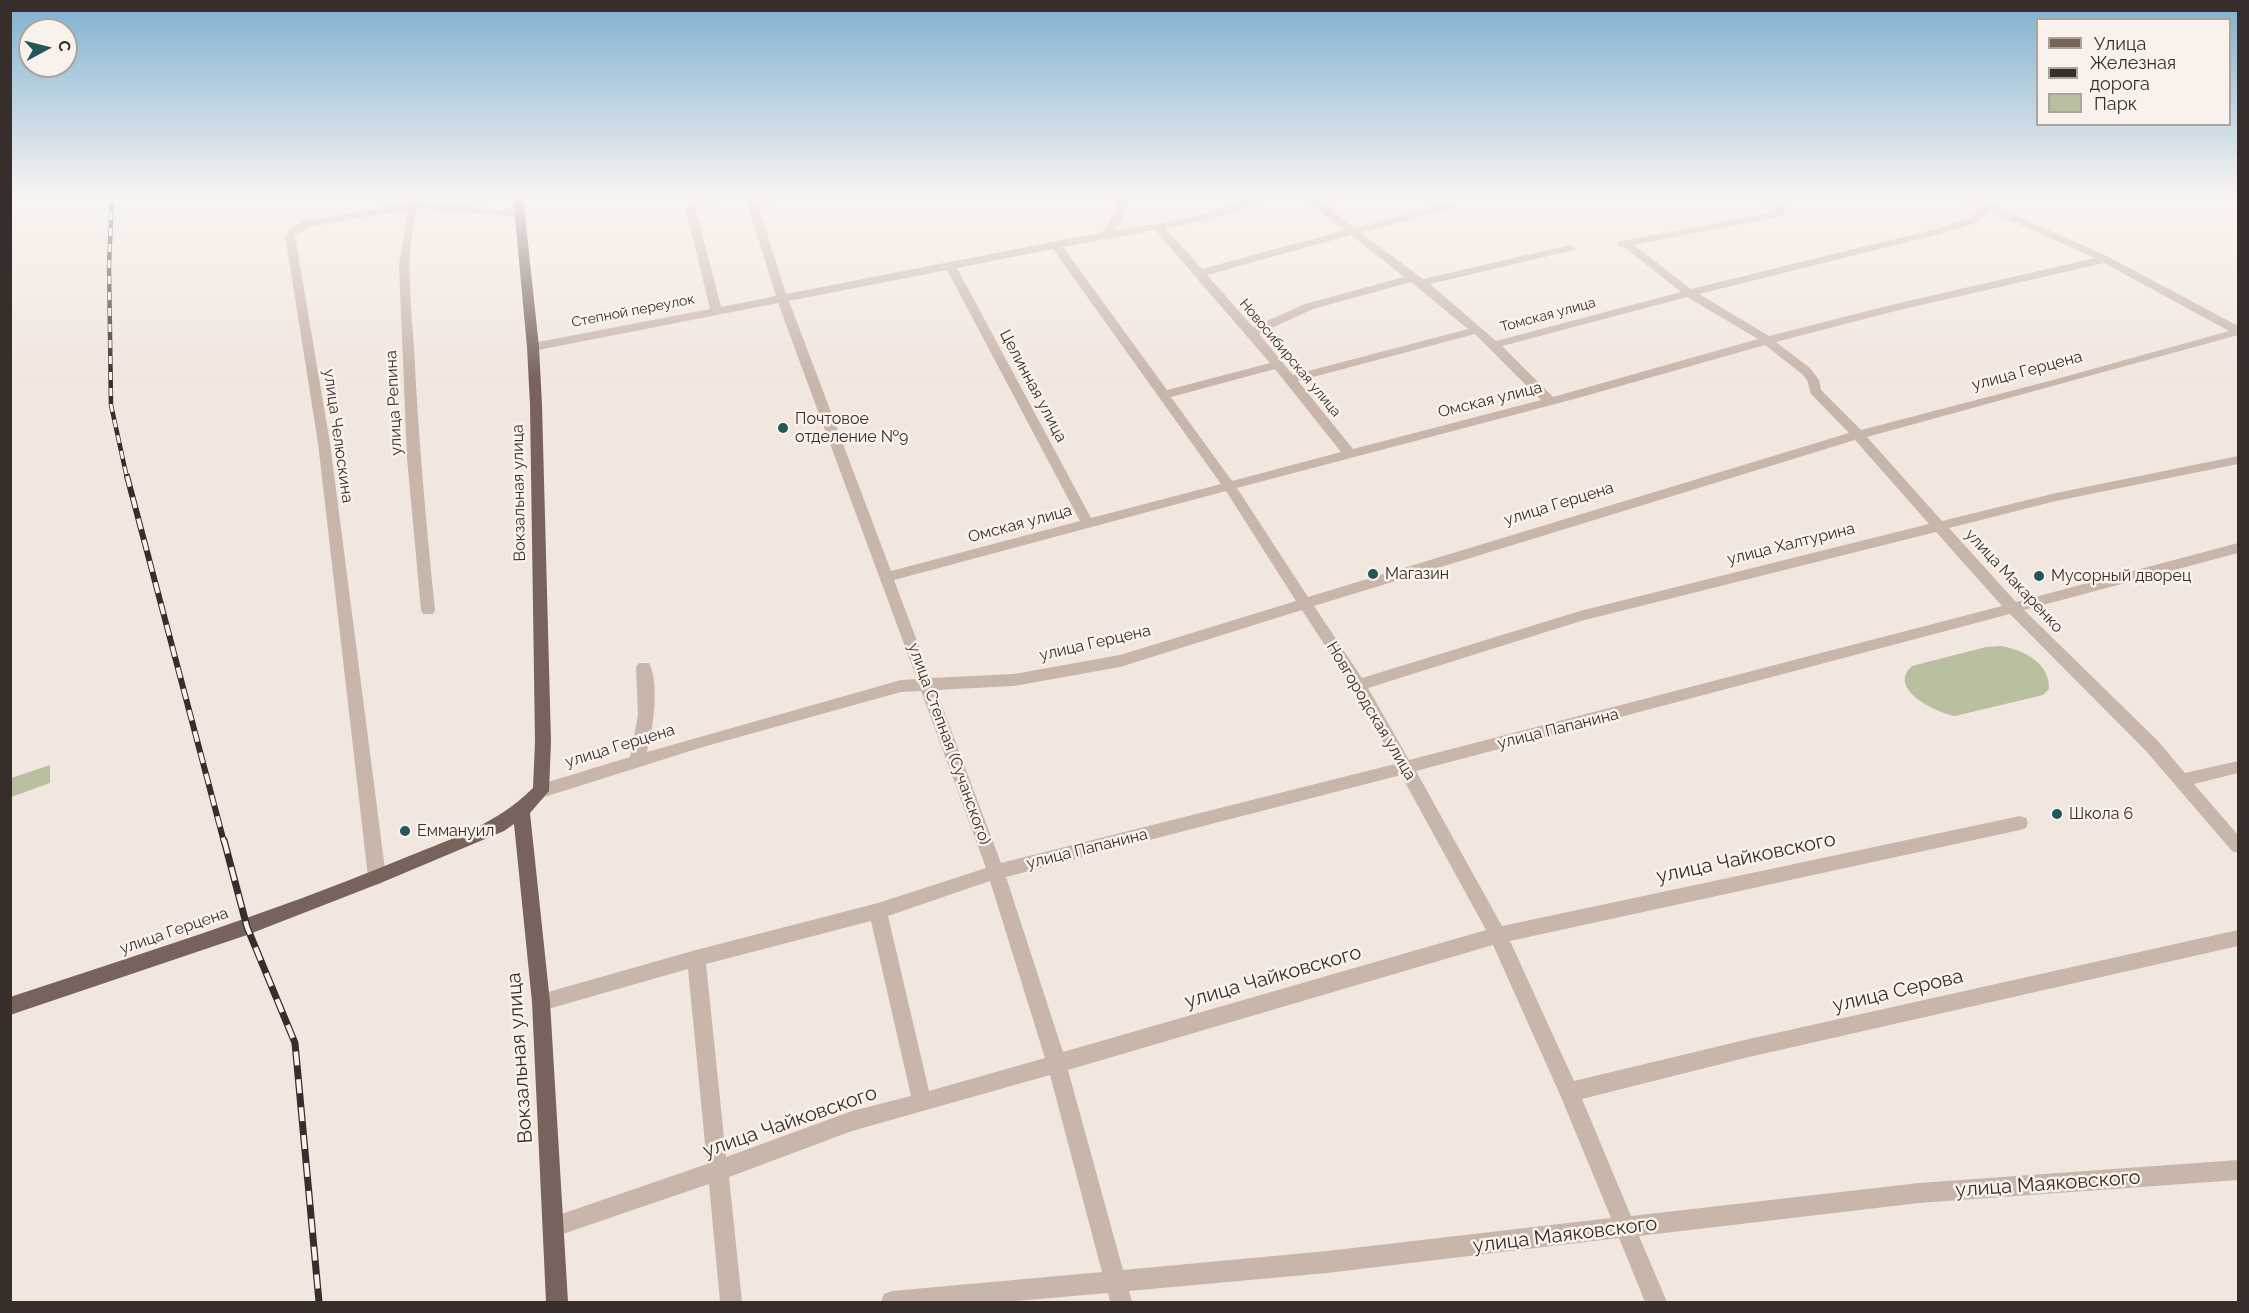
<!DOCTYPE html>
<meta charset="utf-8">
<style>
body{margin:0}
#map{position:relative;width:2249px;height:1313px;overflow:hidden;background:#f2e7df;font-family:Raleway,sans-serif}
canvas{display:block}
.frame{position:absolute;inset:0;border:12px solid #372d2a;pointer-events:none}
.legend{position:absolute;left:2036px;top:18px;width:195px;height:108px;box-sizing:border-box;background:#f9f1eb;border:2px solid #aba39e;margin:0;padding:8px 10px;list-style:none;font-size:18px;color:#372d2a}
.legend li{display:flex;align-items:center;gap:12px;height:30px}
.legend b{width:30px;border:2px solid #aba39e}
.north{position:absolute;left:18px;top:18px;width:60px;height:60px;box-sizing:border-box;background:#f9f1eb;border:2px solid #aba39e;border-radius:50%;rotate:83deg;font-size:16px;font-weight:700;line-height:24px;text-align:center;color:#372d2a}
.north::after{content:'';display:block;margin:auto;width:21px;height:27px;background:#215756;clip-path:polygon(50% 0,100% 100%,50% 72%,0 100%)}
</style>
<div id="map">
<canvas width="2249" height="1313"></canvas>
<div class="frame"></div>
<ul class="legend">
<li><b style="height:8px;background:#78635c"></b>Улица</li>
<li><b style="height:8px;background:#372d2a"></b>Железная дорога</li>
<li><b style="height:16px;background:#b8c09f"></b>Парк</li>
</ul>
<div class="north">С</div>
</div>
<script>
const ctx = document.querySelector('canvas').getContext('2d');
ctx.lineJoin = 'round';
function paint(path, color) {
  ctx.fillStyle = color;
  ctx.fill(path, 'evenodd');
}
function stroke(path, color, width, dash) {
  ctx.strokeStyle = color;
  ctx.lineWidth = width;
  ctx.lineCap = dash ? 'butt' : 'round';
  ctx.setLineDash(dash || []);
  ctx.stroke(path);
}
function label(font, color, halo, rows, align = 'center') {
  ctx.font = font + ' Raleway,sans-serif';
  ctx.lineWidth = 5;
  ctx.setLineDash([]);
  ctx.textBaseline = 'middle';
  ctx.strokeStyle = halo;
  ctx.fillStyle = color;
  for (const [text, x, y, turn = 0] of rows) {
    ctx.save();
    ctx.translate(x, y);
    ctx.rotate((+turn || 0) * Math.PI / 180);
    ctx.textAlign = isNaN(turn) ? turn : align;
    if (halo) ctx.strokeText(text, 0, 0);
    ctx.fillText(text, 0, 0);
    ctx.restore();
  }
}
const green = new Path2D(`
 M 2001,646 C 2024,650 2050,663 2049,689 L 2043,695 L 1955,716 C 1937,713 1886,689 1912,666 L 1986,647 Z
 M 50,765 L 50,783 L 11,797 L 11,778 Z`);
const minor = new Path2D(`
 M 417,196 L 422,199 L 421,203 L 520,211 L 525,214 L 520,217 L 418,209 C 404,252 411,301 414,346 C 418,434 426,522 435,610 L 433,614 L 423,614 L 421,610 L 407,458 L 399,265 L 408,210 L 311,226 L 295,236 L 330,443 L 386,877 L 383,882 L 377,885 L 371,882 L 368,877 L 318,443 L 285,235 L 293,226 L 304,221 L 410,203 L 413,197 Z
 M 716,196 L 736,196 L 701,204 L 696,210 L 721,307 L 776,296 L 745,196 L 793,196 L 788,199 L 757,201 L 786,294 L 1103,232 L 1116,211 L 1117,196 L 1127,196 C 1129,209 1123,219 1115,230 C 1147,225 1178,221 1209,213 C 1227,208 1244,196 1262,196 C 1246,216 1191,223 1165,228 L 1202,269 L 1345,230 L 1298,196 L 1316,197 L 1355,228 L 1447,203 L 1451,204 L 1451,208 L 1361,233 L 1423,279 L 1570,245 L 1575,248 L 1574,250 L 1430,284 L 1496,341 L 1681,292 L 1624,247 L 1617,246 L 1617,242 L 1774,212 L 1776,210 L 1761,196 L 1772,196 L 1785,207 L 1786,209 L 1782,216 L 1634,245 L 1691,289 L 1936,229 L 1970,218 L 1981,207 L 1958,196 L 1971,196 L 2107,256 L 2238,326 L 2238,335 L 1867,437 L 1942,521 L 2056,493 L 2238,456 L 2238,464 L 2056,501 L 1949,528 L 2016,602 L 2238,543 L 2238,553 L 2024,610 L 2158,741 L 2185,773 L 2238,761 L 2238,773 L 2194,784 L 2238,835 L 2238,853 L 2232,851 L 2146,751 L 2010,614 L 1416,771 L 1502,926 L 2020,816 L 2026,818 L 2028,823 L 2026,828 L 2020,830 L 1510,941 L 1574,1081 L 1749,1039 L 2238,930 L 2238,946 L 1749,1057 L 1582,1099 L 1631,1216 L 1919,1183 L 2238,1160 L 2238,1180 L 1919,1203 L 1639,1236 L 1667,1302 L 1645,1302 L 1619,1238 L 1327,1273 L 1129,1291 L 1132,1302 L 1110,1302 L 1108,1293 L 1005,1302 L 881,1302 L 884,1294 L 892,1291 L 1102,1272 L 1050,1075 L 852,1131 L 729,1177 L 742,1302 L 720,1302 L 709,1184 L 554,1237 L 547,1233 L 543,1226 L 547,1219 L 707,1164 L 688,969 L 541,1011 L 534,1008 L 532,1002 L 534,996 L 696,950 L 878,903 L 986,868 L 921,691 L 901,692 L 703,747 L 541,798 L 535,796 L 533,791 L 535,786 L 630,757 L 638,715 L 636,667 L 639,663 L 649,663 C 660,683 653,730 647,752 L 901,680 L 917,679 L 778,303 L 533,351 L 527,347 L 533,343 L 710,309 L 686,210 L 694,200 ZM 1989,211 L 2095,258 L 1891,305 L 1769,336 L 1699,294 L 1944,233 L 1978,222 ZM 1155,230 L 1270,363 L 1167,390 L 1063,247 ZM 1351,235 L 1404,277 L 1305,304 L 1253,327 L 1207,275 ZM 1053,249 L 1221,484 L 1091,518 L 957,268 ZM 2104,263 L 2229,331 L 2053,380 L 1861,430 L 1821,390 L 1819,380 L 1810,368 L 1776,342 L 1891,312 ZM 947,270 L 1080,521 L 891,571 L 789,301 ZM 1411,282 L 1468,329 L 1293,375 L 1259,334 L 1313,309 ZM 1687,297 L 1758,339 L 1553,397 L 1502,346 ZM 1475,334 L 1541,400 L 1353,449 L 1298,381 ZM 1765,345 L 1802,374 L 1807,380 L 1811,394 L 1849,433 L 1308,597 L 1237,488 L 1578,398 ZM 1275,369 L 1341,452 L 1232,481 L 1171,397 ZM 1855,440 L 1929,524 L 1580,611 L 1362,678 L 1314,606 ZM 1226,491 L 1296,601 L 1120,655 L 1014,674 L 931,678 L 894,580 ZM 1936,532 L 2002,606 L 1409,760 L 1368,688 L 1581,621 ZM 1302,610 L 1353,689 L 1395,764 L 1001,863 L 936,690 L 1014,686 L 1120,667 ZM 1401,775 L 1486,930 L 1063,1052 L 1006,877 ZM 990,881 L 1045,1058 L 929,1091 L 888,916 ZM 871,921 L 911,1096 L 852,1111 L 726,1157 L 706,964 ZM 1493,945 L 1561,1097 L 1611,1218 L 1327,1251 L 1123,1270 L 1068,1070 Z`);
const major = new Path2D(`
 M 513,196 L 523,196 L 539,347 L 542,405 L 551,742 L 549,791 L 530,813 L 550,1002 L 568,1302 L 546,1302 L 532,1002 L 514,824 L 504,831 L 383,882 L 247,935 L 10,1015 L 10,997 C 140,954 271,913 397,861 C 445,841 495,826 533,788 L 535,742 L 530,405 L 527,347 Z`);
const railFar2 = new Path2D(`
 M 112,196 L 109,265 L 111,405 L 127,478`);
const railFar1 = new Path2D(`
 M 127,476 L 224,842`);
const rail = new Path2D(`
 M 224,840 L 247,927 L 295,1043 L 319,1302`);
const markers = [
 [783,428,6,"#215756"],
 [1373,574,6,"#215756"],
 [2039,576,6,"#215756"],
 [2057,814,6,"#215756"],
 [405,831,6,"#215756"]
];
const farStreetnames = [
 ["Степной переулок",633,311,-11],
 ["Томская улица",1548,315,-15],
 ["Новосибирская улица",1290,358,50]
];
const streetNames = [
 ["улица Герцена",2027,371,-15],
 ["Целинная улица",1033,386,62],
 ["Омская улица",1490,400,-14],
 ["улица Репина",394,403,-93],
 ["улица Челюскина",338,436,82],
 ["Вокзальная улица",519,493,-91],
 ["улица Герцена",1559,504,-17],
 ["Омская улица",1020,524,-15],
 ["улица Халтурина",1791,544,-14],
 ["улица Макаренко",2014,581,47],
 ["улица Герцена",1095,643,-13],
 ["Новгородская улица",1371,711,59],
 ["улица Папанина",1558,729,-14],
 ["улица Степная (Сучанского)",949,744,70],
 ["улица Герцена",620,746,-17],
 ["улица Папанина",1087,849,-14],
 ["улица Герцена",174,931,-19]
];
const poiNames = [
 ["Почтовое",795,419],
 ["отделение №9",795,437],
 ["Магазин",1385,574],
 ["Мусорный дворец",2051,576],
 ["Школа 6",2069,814],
 ["Еммануил",417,831]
];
const nearStreetnames = [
 ["улица Чайковского",1746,858,-12],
 ["улица Чайковского",1273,977,-16],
 ["улица Серова",1898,991,-13],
 ["Вокзальная улица",520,1058,-94],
 ["улица Чайковского",790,1122,-19],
 ["улица Маяковского",2048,1184,-4],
 ["улица Маяковского",1565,1235,-7]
];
paint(green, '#b8c09f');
paint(minor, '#c9b6ab');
paint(major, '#78635c');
stroke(railFar2, '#372d2a', 4.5);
stroke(railFar1, '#372d2a', 6);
stroke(rail, '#372d2a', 7);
stroke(railFar2, '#f9f1eb', 3, [8]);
stroke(railFar1, '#f9f1eb', 4, [11]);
stroke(rail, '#f9f1eb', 4.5, [14]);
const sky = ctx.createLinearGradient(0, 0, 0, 379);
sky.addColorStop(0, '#7eb1d0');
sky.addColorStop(0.52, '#f9f4f1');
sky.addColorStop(1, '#f9f4f100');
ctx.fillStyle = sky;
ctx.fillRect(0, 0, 2249, 379);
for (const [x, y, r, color] of markers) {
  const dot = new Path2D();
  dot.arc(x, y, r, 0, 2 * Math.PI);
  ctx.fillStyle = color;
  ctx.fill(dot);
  stroke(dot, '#f9f1eb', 2);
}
label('14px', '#372d2a', '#f9f1eb', farStreetnames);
label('16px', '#372d2a', '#f9f1eb', streetNames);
label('16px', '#372d2a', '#f9f1eb', poiNames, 'left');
label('20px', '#372d2a', '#f9f1eb', nearStreetnames);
</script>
